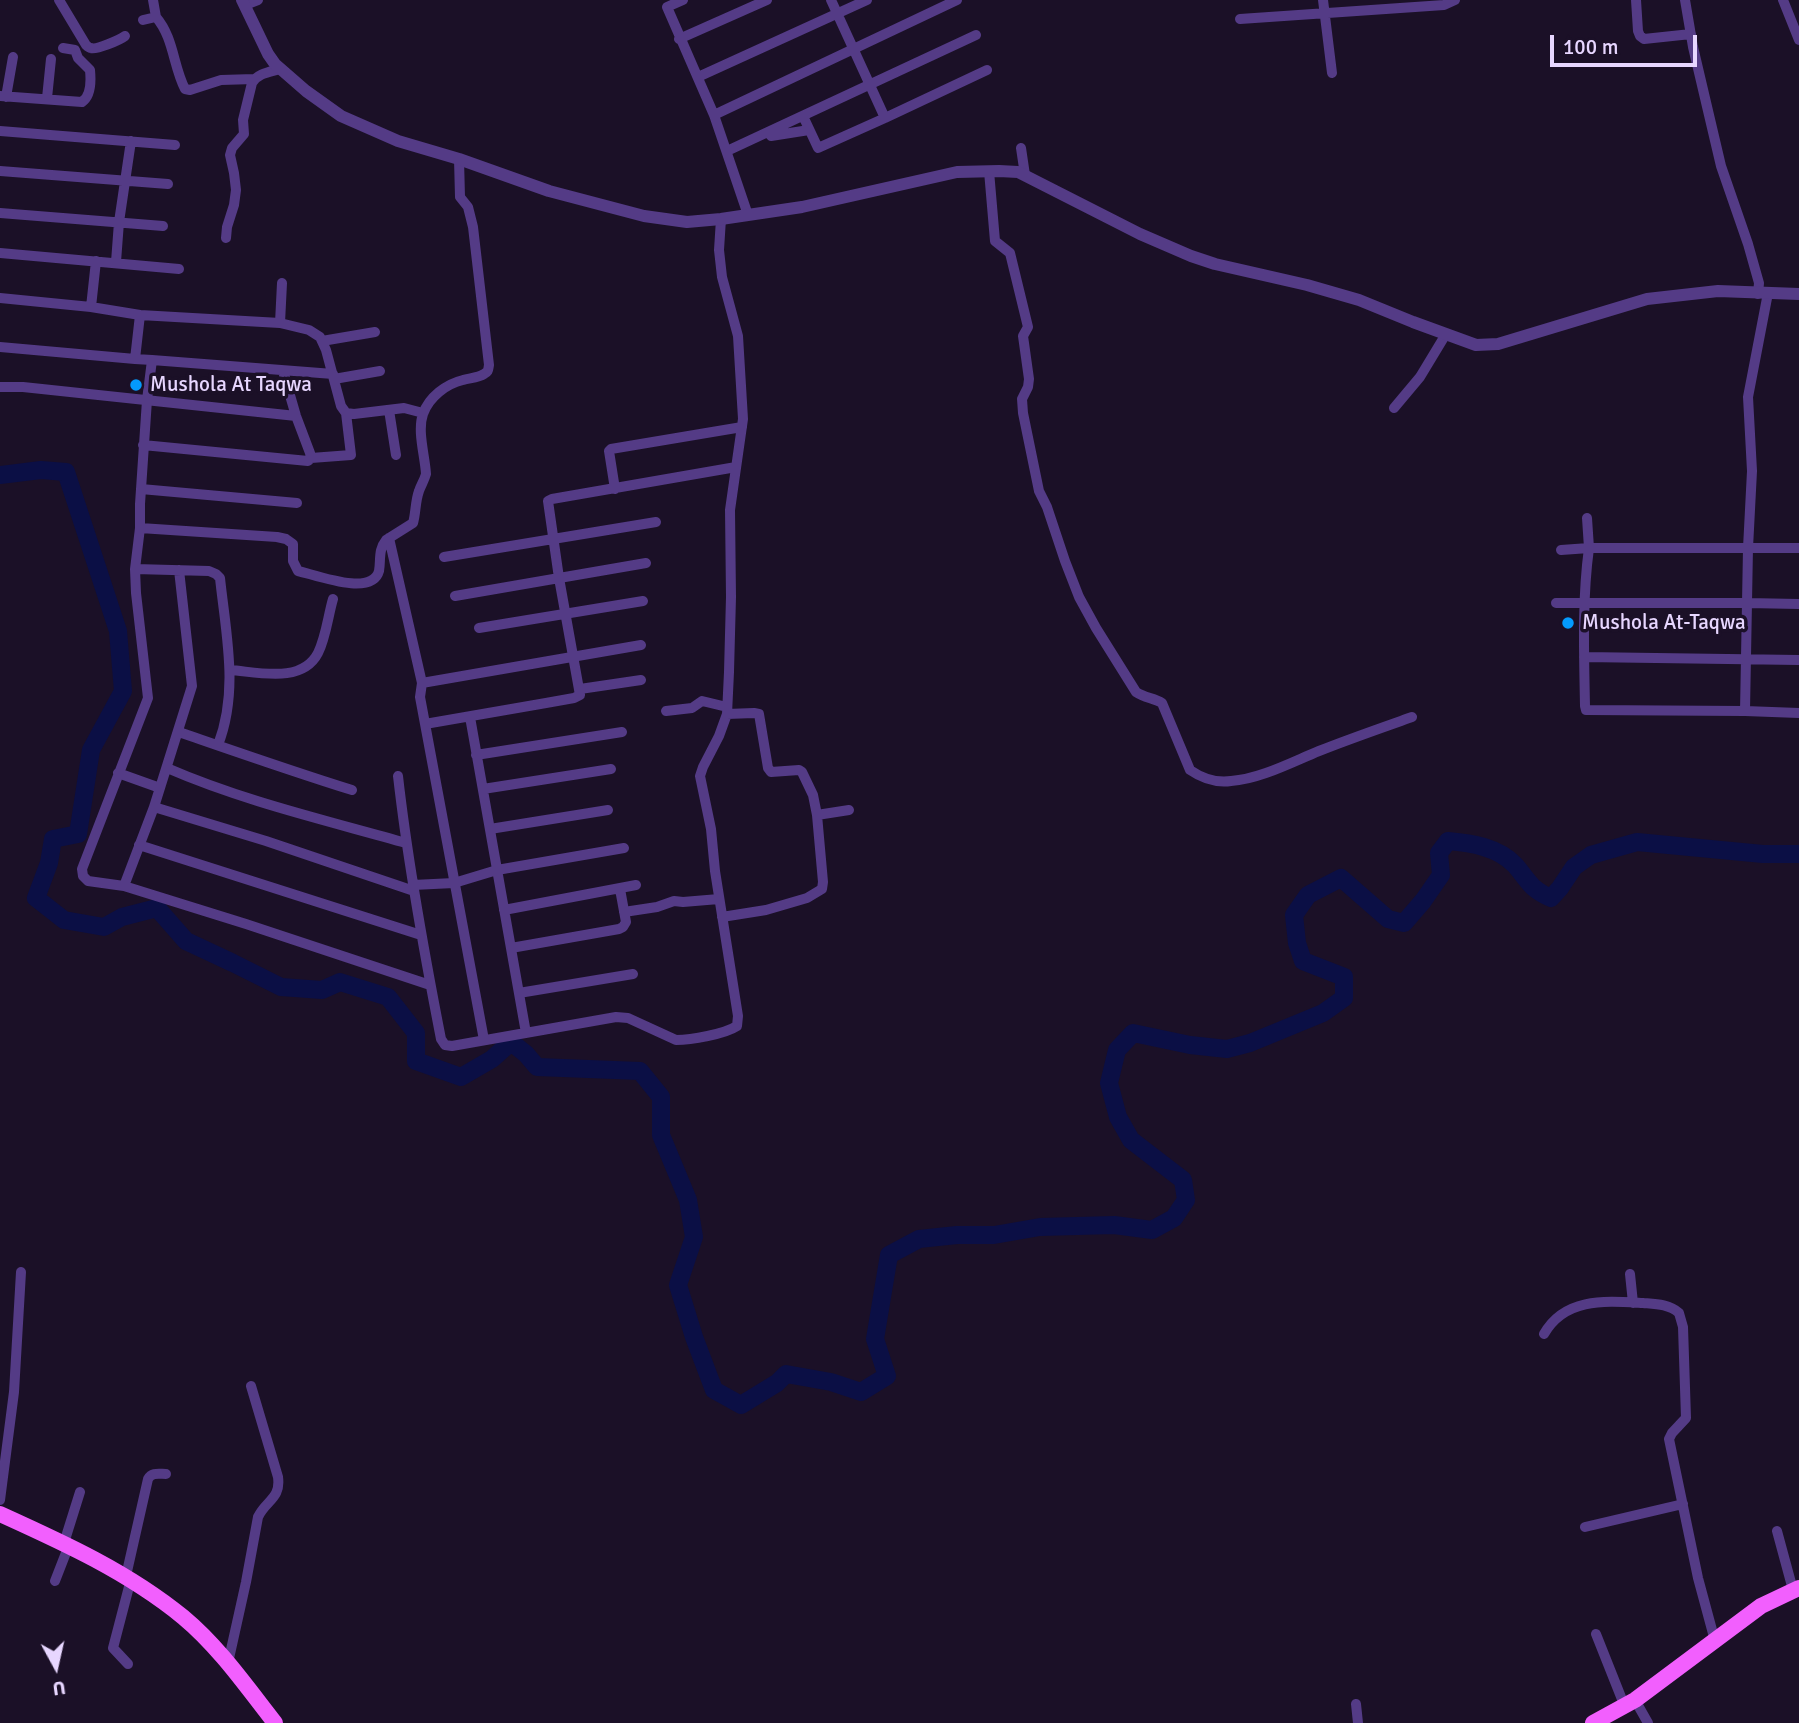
<!DOCTYPE html>
<style>
body{margin:0}
#map{position:relative;width:1799px;height:1723px;overflow:hidden;background:#1b1027;font-family:Signika,sans-serif}
canvas{display:block}
.north{position:absolute;left:21px;top:1632px;width:70px;height:70px;-webkit-text-stroke:5px #1b1027;paint-order:stroke;rotate:172deg;font-size:19px;font-weight:700;line-height:28px;text-align:center;color:#e7d6ff}
.north::after{content:'';display:block;margin:auto;width:24px;height:32px;background:#e7d6ff;clip-path:polygon(50% 0,100% 100%,50% 72%,0 100%)}
.scale{position:absolute;left:1550px;top:35px;width:147px;height:32px;box-sizing:border-box;border:4px solid #e7d6ff;border-top:0;padding-left:9px;font-size:21px;line-height:24px;white-space:nowrap;color:#e7d6ff;-webkit-text-stroke:5px #1b1027;paint-order:stroke}
</style>
<div id="map">
<canvas width="1799" height="1723"></canvas>
<div class="north">U</div>
<div class="scale">100 m</div>
</div>
<script>
const ctx = document.querySelector('canvas').getContext('2d');
ctx.lineJoin = 'round';
function stroke(path, color, width, dash) {
  ctx.strokeStyle = color;
  ctx.lineWidth = width;
  ctx.lineCap = dash ? 'butt' : 'round';
  ctx.setLineDash(dash || []);
  ctx.stroke(path);
}
function label(font, color, halo, rows, align = 'center') {
  ctx.font = font + ' Signika,sans-serif';
  ctx.lineWidth = 7;
  ctx.setLineDash([]);
  ctx.textBaseline = 'middle';
  ctx.strokeStyle = halo;
  ctx.fillStyle = color;
  for (const [text, x, y, turn = 0] of rows) {
    ctx.save();
    ctx.translate(x, y);
    ctx.rotate((+turn || 0) * Math.PI / 180);
    ctx.textAlign = isNaN(turn) ? turn : align;
    if (halo) ctx.strokeText(text, 0, 0);
    ctx.fillText(text, 0, 0);
    ctx.restore();
  }
}
const river = new Path2D(`
 M 0,475 L 41,470 L 66,472 L 118,631 L 123,691 L 91,750 L 78,834 L 53,839 L 49,863 L 36,898 L 64,920 L 104,927 L 122,917 L 157,908 L 186,941 L 233,963 L 281,987 L 322,990 L 340,982 L 388,997 L 416,1033 L 416,1061 L 461,1077 L 492,1059 L 511,1042 L 526,1054 L 537,1067 L 640,1071 L 661,1097 L 661,1135 L 688,1200 L 694,1237 L 678,1285 L 694,1337 L 714,1390 L 741,1405 L 777,1383 L 786,1374 L 831,1382 L 861,1392 L 887,1376 L 875,1339 L 889,1255 L 919,1239 L 957,1235 L 994,1235 L 1040,1227 L 1114,1225 L 1152,1230 L 1174,1218 L 1186,1200 L 1183,1180 L 1131,1140 L 1118,1117 L 1109,1083 L 1117,1050 L 1133,1033 L 1190,1045 L 1227,1049 L 1250,1043 L 1323,1013 L 1344,998 L 1344,977 L 1303,961 L 1297,943 L 1294,915 L 1308,895 L 1341,878 L 1388,919 L 1404,923 L 1423,901 L 1441,875 L 1439,853 L 1448,841 C 1471,843 1498,847 1515,865 C 1529,881 1530,889 1551,898 L 1560,888 L 1574,867 L 1591,855 L 1637,842 L 1763,854 L 1799,854`);
const minor = new Path2D(`
 M 59,0 L 86,45 C 87,46 89,48 91,48 C 96,50 120,40 125,36
 M 683,0 L 667,7 L 714,115 L 748,215
 M 831,0 L 885,118 L 987,70
 M 1323,0 L 1332,73
 M 1636,0 L 1638,31 L 1640,36 L 1644,39 L 1691,34
 M 1685,0 L 1693,47 L 1721,166 L 1748,244 L 1759,283 L 1758,294
 M 1783,0 L 1799,40
 M 245,5 L 258,0
 M 156,17 C 174,38 173,66 185,89 L 190,90 L 221,80 L 254,79
 M 1240,19 L 1444,5 L 1455,0
 M 143,20 L 156,17 L 153,0
 M 679,39 L 767,0
 M 698,77 L 867,0
 M 0,96 L 82,102 C 91,96 91,80 90,70 L 78,58 L 75,50 L 63,48
 M 6,97 L 13,57
 M 47,98 L 51,59
 M 714,115 L 957,0
 M 803,116 L 818,148 L 885,118
 M 0,131 L 175,145
 M 771,136 L 809,130
 M 1021,148 L 1025,175
 M 727,151 L 976,35
 M 0,171 L 168,184
 M 989,171 L 995,241 L 1010,253 L 1028,327 L 1023,336 L 1029,379 L 1028,387 L 1022,399 L 1023,413 L 1039,491 L 1047,507 L 1065,561 L 1079,597 L 1096,628 L 1136,692 C 1145,698 1154,698 1162,703 L 1190,770 C 1203,779 1216,783 1231,781 C 1260,779 1292,762 1319,751 C 1349,739 1381,728 1412,717
 M 0,213 L 163,226
 M 226,238 L 227,227 L 234,205 L 236,190 L 234,173 L 230,155 L 232,148 L 244,134 L 243,120 L 252,83 C 258,73 270,72 280,69
 M 0,253 L 179,269
 M 116,262 L 119,222 L 131,141
 M 0,298 L 91,307 L 96,261
 M 91,307 L 140,315 L 135,359 L 152,360 L 147,400 L 140,504 L 140,528 L 135,569 L 136,593 L 148,698 L 82,869 L 83,876 L 88,881 L 124,886 L 246,924 L 430,985
 M 140,315 L 280,323 L 309,330 L 320,337 L 326,350 L 341,406 L 346,413 L 354,414 L 404,408 L 423,413
 M 280,323 L 282,283
 M 322,341 L 375,332
 M 0,347 L 135,359
 M 152,360 L 333,374
 M 334,379 L 380,371
 M 0,387 L 23,387 L 296,416
 M 1394,408 L 1420,377 L 1446,334
 M 389,410 L 396,455
 M 143,445 L 308,461 L 311,458 L 310,453 L 296,416 L 283,371
 M 311,458 L 351,455 L 346,413
 M 141,489 L 297,503
 M 615,489 L 609,451 L 611,449 L 742,427
 M 140,528 L 277,537 L 286,539 L 293,544 L 293,561 L 298,571 C 316,575 372,597 379,571 C 381,560 378,550 386,540 L 413,523 C 416,513 415,502 419,491 C 421,485 424,481 426,474 C 425,456 417,431 423,414 C 429,397 446,384 463,380 C 469,378 478,378 484,374 C 489,371 488,370 489,365 L 473,227 L 468,207 L 460,197 L 459,159
 M 389,538 L 422,683
 M 1799,548 L 1589,548 C 1582,600 1584,653 1585,706 L 1586,710 L 1745,711 L 1799,713
 M 1561,550 L 1589,548 L 1587,518
 M 444,557 L 656,522
 M 135,569 L 209,571 L 216,574 L 220,578 C 226,635 239,691 218,745
 M 455,596 L 646,563
 M 1556,603 L 1747,603 L 1799,604
 M 479,628 L 643,601
 M 1584,657 L 1799,660
 M 230,670 C 258,672 302,684 318,653 C 326,637 328,616 333,599
 M 580,689 L 641,680
 M 666,711 L 692,708 L 702,701 L 727,707
 M 1745,711 L 1748,548 L 1752,471 L 1748,397 L 1768,293
 M 727,714 L 754,713 L 759,714 L 768,768 L 771,772 L 799,770 L 802,772 L 813,795 L 817,815 L 849,810
 M 470,717 L 526,1033
 M 425,724 L 546,703 L 574,698 L 580,695 L 559,578 L 548,501 L 552,499 L 736,467
 M 179,732 C 237,752 294,772 352,790
 M 476,755 L 622,732
 M 167,768 C 243,801 325,820 406,843
 M 118,773 L 160,788
 M 398,776 C 408,865 424,952 441,1039 L 445,1045 L 452,1046 L 616,1017 L 628,1018 L 676,1040 C 691,1040 725,1034 737,1026 L 738,1016 L 715,871 L 711,829 L 700,776 L 703,767 L 719,736 L 727,714 L 729,672 L 731,597 L 730,510 L 743,419 L 738,336 L 722,277 L 719,250 L 721,219
 M 483,789 L 611,769
 M 154,807 L 266,841 L 414,891
 M 490,829 L 608,810
 M 139,845 L 421,935
 M 413,885 L 454,883 L 497,870 L 624,848
 M 124,886 L 154,807 L 192,686 L 179,570
 M 504,910 L 636,885
 M 624,912 L 657,907 L 674,901 L 683,902 L 719,899
 M 722,917 L 766,910 L 807,898 L 822,889 L 823,882 L 817,815
 M 511,948 L 619,929 L 623,927 L 626,922 L 620,889
 M 519,993 L 633,974
 M 484,1040 L 420,697 L 422,683 L 641,645
 M 1630,1274 L 1633,1303
 M 1544,1334 C 1565,1297 1606,1301 1643,1303 C 1655,1304 1669,1304 1679,1313 L 1683,1327 L 1686,1418 L 1672,1433 L 1669,1439 L 1698,1578 L 1715,1641
 M 0,1500 L 14,1392 L 21,1272
 M 1585,1527 L 1683,1504
 M 1777,1531 L 1793,1590
 M 64,1543 L 80,1492
 M 126,1576 L 148,1479 C 152,1472 159,1474 166,1474
 M 55,1581 L 69,1545
 M 1596,1634 L 1625,1707
 M 228,1663 L 246,1582 L 258,1517 C 266,1500 281,1499 278,1477 L 251,1386
 M 128,1664 L 113,1648 L 131,1579
 M 1635,1700 L 1648,1723
 M 1356,1704 L 1358,1723`);
const tertiary = new Path2D(`
 M 242,0 L 268,54 L 275,64 L 306,91 L 341,116 L 398,141 L 459,159 L 549,191 L 644,216 L 687,222 L 721,219 L 802,207 L 957,172 L 999,171 L 1018,172 L 1140,234 L 1191,256 L 1215,264 L 1307,285 L 1359,300 L 1413,322 L 1476,345 L 1498,344 L 1647,299 L 1718,291 L 1799,294`);
const primary = new Path2D(`
 M 0,1514 C 64,1543 128,1572 183,1617 C 219,1647 246,1686 275,1723
 M 1593,1723 L 1635,1700 L 1761,1606 L 1799,1588`);
const markers = [
 [136,385,7,"#049afd"],
 [1568,623,7,"#049afd"]
];
const poiNames = [
 ["Mushola At Taqwa",150,385],
 ["Mushola At-Taqwa",1582,623]
];
stroke(river, '#0b0f45', 18);
stroke(minor, '#543b86', 10);
stroke(tertiary, '#543b86', 12);
stroke(primary, '#f25ffe', 16);
for (const [x, y, r, color] of markers) {
  const dot = new Path2D();
  dot.arc(x, y, r, 0, 2 * Math.PI);
  ctx.fillStyle = color;
  ctx.fill(dot);
  stroke(dot, '#1b1027', 2.5);
}
label('21px', '#e7d6ff', '#1b1027', poiNames, 'left');
</script>
